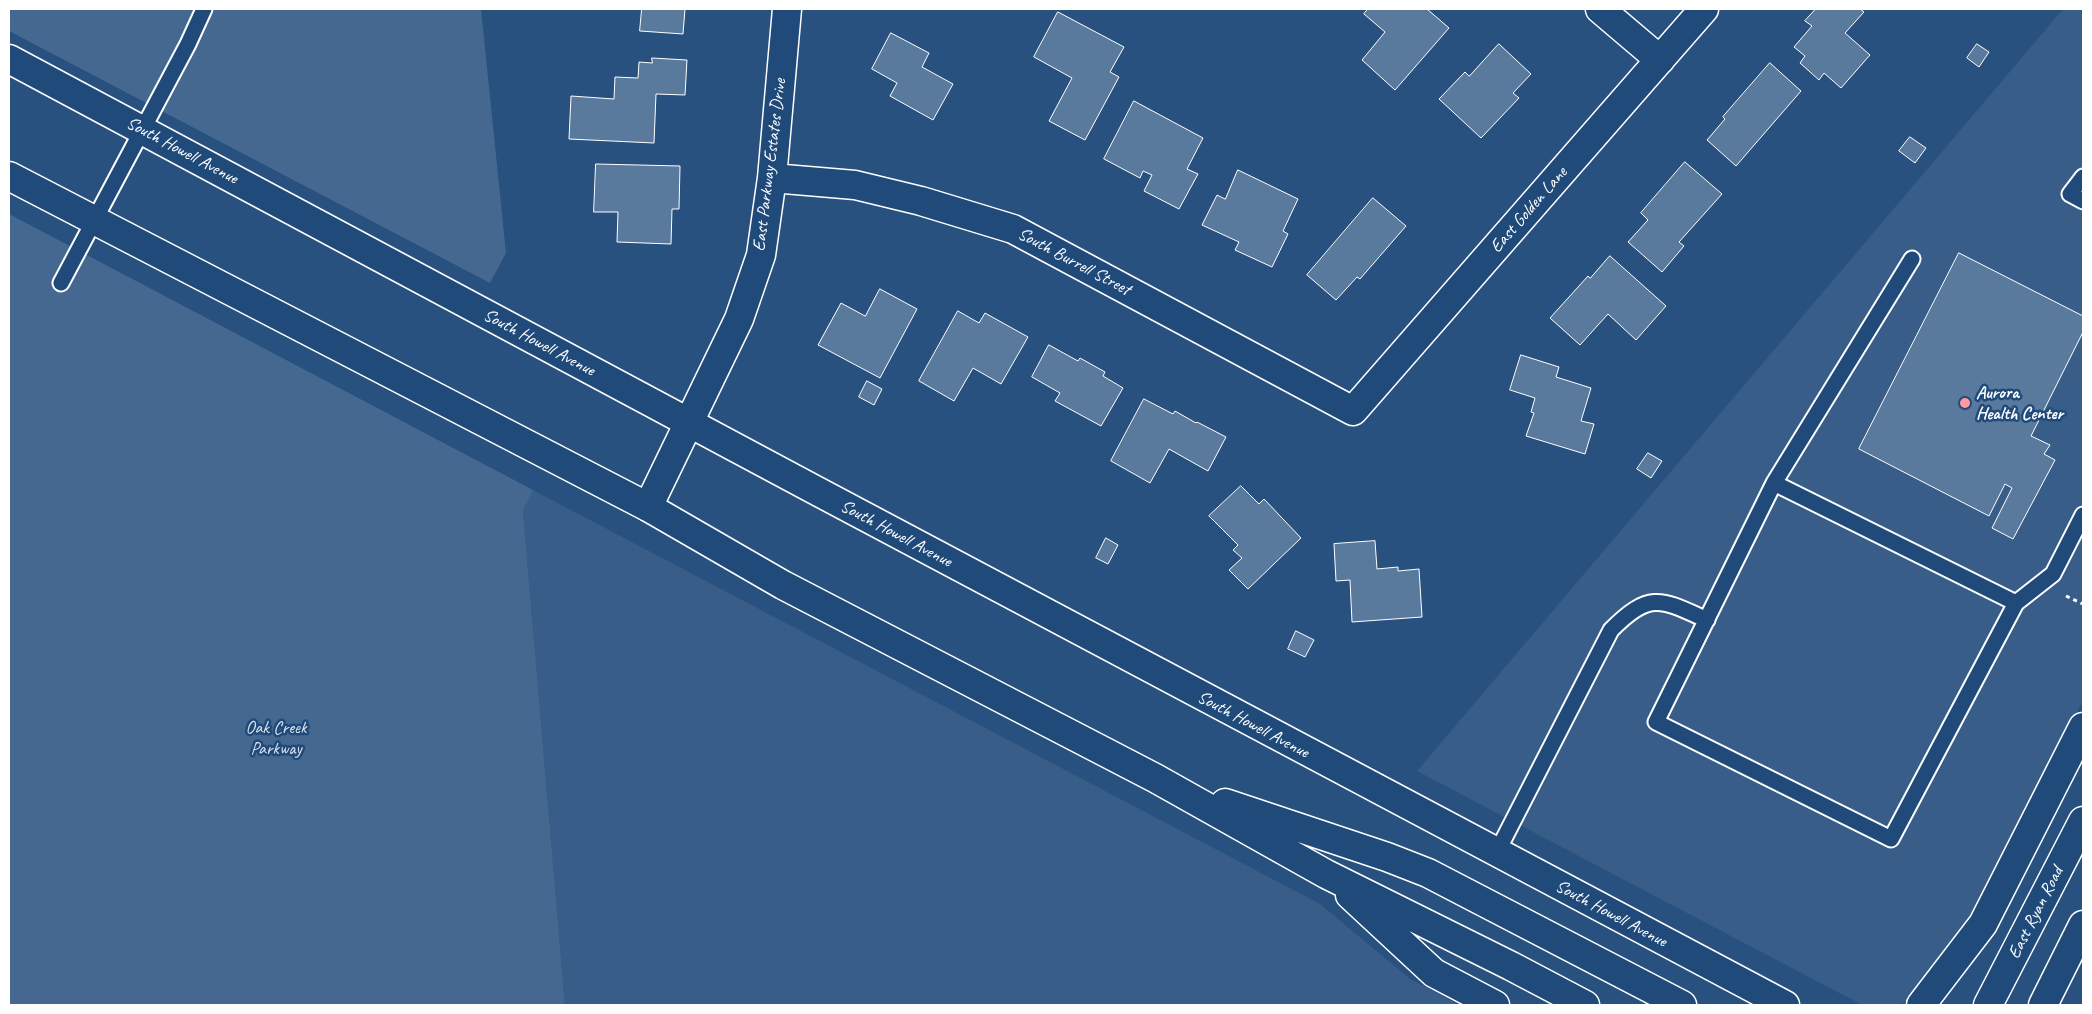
<!DOCTYPE html>
<style>
body{margin:0}
#map{position:relative;width:2092px;height:1014px;overflow:hidden;background:#28517f;font-family:Caveat,sans-serif}
canvas{display:block}
.frame{position:absolute;inset:0;border:10px solid #fff;pointer-events:none}
</style>
<div id="map">
<canvas width="2092" height="1014"></canvas>
<div class="frame"></div>
</div>
<script>
const ctx = document.querySelector('canvas').getContext('2d');
ctx.lineJoin = 'round';
function paint(path, color) {
  ctx.fillStyle = color;
  ctx.fill(path, 'evenodd');
}
function stroke(path, color, width, dash) {
  ctx.strokeStyle = color;
  ctx.lineWidth = width;
  ctx.lineCap = dash ? 'butt' : 'round';
  ctx.setLineDash(dash || []);
  ctx.stroke(path);
}
function label(font, color, halo, rows, align = 'center') {
  ctx.font = font + ' Caveat,sans-serif';
  ctx.lineWidth = 5;
  ctx.setLineDash([]);
  ctx.textBaseline = 'middle';
  ctx.strokeStyle = halo;
  ctx.fillStyle = color;
  for (const [text, x, y, turn = 0] of rows) {
    ctx.save();
    ctx.translate(x, y);
    ctx.rotate((+turn || 0) * Math.PI / 180);
    ctx.textAlign = isNaN(turn) ? turn : align;
    if (halo) ctx.strokeText(text, 0, 0);
    ctx.fillText(text, 0, 0);
    ctx.restore();
  }
}
const built = new Path2D(`
 M 2063,9 L 2083,9 L 2083,700 L 1976,912 L 1908,1000 L 1900,1005 L 1862,1005 L 1417,771 Z
 M 533,490 L 1320,904 L 1410,979 L 1460,1005 L 565,1005 L 523,511 Z`);
const green = new Path2D(`
 M 9,9 L 481,9 L 506,253 L 490,283 L 9,31 Z
 M 9,214 L 533,490 L 523,511 L 565,1005 L 9,1005 Z`);
const building = new Path2D(`
 M 642,9 L 685,9 L 683,34 L 640,31 Z
 M 1368,9 L 1427,9 L 1449,28 L 1395,90 L 1362,60 L 1385,32 L 1364,14 Z
 M 1816,9 L 1860,9 L 1864,12 L 1845,33 L 1870,55 L 1841,88 L 1824,73 L 1819,80 L 1800,63 L 1805,56 L 1794,47 L 1812,26 L 1805,21 Z
 M 1058,12 L 1124,47 L 1110,72 L 1119,77 L 1085,140 L 1049,121 L 1072,78 L 1034,57 Z
 M 891,33 L 929,53 L 922,67 L 953,84 L 933,120 L 890,96 L 897,83 L 872,69 Z
 M 1499,44 L 1531,74 L 1513,93 L 1519,98 L 1481,138 L 1439,99 L 1465,72 L 1469,76 Z
 M 1977,44 L 1989,52 L 1979,67 L 1967,58 Z
 M 652,58 L 687,60 L 685,95 L 656,94 L 654,143 L 569,139 L 571,96 L 614,99 L 615,77 L 638,78 L 639,62 L 652,63 Z
 M 1770,63 L 1801,91 L 1736,166 L 1707,140 L 1725,119 L 1723,117 Z
 M 1134,101 L 1203,138 L 1187,169 L 1198,174 L 1179,209 L 1144,191 L 1152,175 L 1143,171 L 1140,178 L 1104,159 Z
 M 1910,137 L 1926,148 L 1915,163 L 1899,151 Z
 M 1685,162 L 1722,194 L 1679,242 L 1684,246 L 1662,272 L 1628,242 L 1648,220 L 1641,213 Z
 M 596,164 L 680,166 L 679,209 L 672,209 L 671,244 L 617,242 L 618,212 L 594,212 Z
 M 1238,170 L 1298,199 L 1283,231 L 1288,234 L 1272,267 L 1235,250 L 1239,242 L 1202,225 L 1217,195 L 1225,199 Z
 M 1373,198 L 1406,226 L 1360,279 L 1357,277 L 1336,300 L 1307,275 Z
 M 1959,253 L 2083,316 L 2083,332 L 2031,436 L 2050,445 L 2044,454 L 2055,460 L 2013,539 L 1992,528 L 2012,488 L 2005,484 L 1989,516 L 1859,449 Z
 M 1610,256 L 1666,306 L 1636,340 L 1608,314 L 1580,345 L 1550,318 L 1588,276 L 1590,278 Z
 M 880,289 L 917,309 L 880,378 L 818,345 L 841,303 L 865,316 Z
 M 958,311 L 979,323 L 985,313 L 1028,337 L 1001,384 L 973,368 L 954,401 L 919,381 Z
 M 1049,345 L 1078,361 L 1080,358 L 1105,372 L 1103,376 L 1123,388 L 1101,426 L 1055,401 L 1060,393 L 1032,377 Z
 M 1521,355 L 1559,367 L 1556,377 L 1591,388 L 1581,421 L 1594,424 L 1585,454 L 1526,436 L 1534,413 L 1531,412 L 1535,398 L 1510,390 Z
 M 867,381 L 882,389 L 874,405 L 859,397 Z
 M 1144,399 L 1173,414 L 1175,411 L 1196,423 L 1197,422 L 1226,437 L 1208,471 L 1169,449 L 1150,483 L 1111,461 Z
 M 1648,453 L 1662,461 L 1651,478 L 1637,469 Z
 M 1241,486 L 1259,504 L 1264,499 L 1301,538 L 1248,589 L 1229,570 L 1242,558 L 1233,550 L 1238,545 L 1209,516 Z
 M 1106,538 L 1118,545 L 1108,564 L 1096,558 Z
 M 1375,541 L 1377,569 L 1398,567 L 1398,571 L 1419,569 L 1422,617 L 1352,622 L 1350,580 L 1336,581 L 1334,544 Z
 M 1296,631 L 1314,640 L 1305,657 L 1288,649 Z`);
const path = new Path2D(`
 M 2066,596 L 2083,604`);
const lane = new Path2D(`
 M 2083,177 L 2070,194 L 2083,201
 M 1912,259 L 1774,483 L 1656,722 L 1891,839 L 2016,603
 M 61,283 L 188,44 L 204,9
 M 1774,483 L 2016,603 L 2053,574 L 2083,515
 M 1496,854 L 1611,630 C 1650,591 1661,599 1707,620`);
const street = new Path2D(`
 M 1600,9 L 1660,60
 M 772,178 L 855,185 L 921,201 L 1013,229 L 1353,411 L 1704,9
 M 648,507 L 739,319 L 761,255 L 772,178 L 787,9`);
const primary = new Path2D(`
 M 9,59 C 601,374 1191,694 1785,1005
 M 9,176 L 648,507 L 783,585 L 1155,778 L 1326,874 L 1511,966 L 1585,1005
 M 1225,803 L 1387,857 L 1428,873 L 1682,1005
 M 1350,895 L 1434,973 L 1495,1005
 M 1921,1005 L 1983,924 L 2083,727
 M 1988,1005 L 2083,821
 M 2043,1005 L 2083,925`);
const markers = [
 [1965,403,6,"#ff9aa2"]
];
const streetNames = [
 ["South Howell Avenue",182,151,28],
 ["East Parkway Estates Drive",770,165,-83],
 ["East Golden Lane",1529,210,-49],
 ["South Burrell Street",1074,262,28],
 ["South Howell Avenue",539,343,28],
 ["South Howell Avenue",896,534,28],
 ["South Howell Avenue",1253,725,28],
 ["East Ryan Road",2036,913,-63],
 ["South Howell Avenue",1611,914,28]
];
const poiNames = [
 ["Aurora",1976,393],
 ["Health Center",1976,414]
];
const parkNames = [
 ["Oak Creek",276,728],
 ["Parkway",276,749]
];
paint(built, '#375d88');
paint(green, '#446890');
paint(building, '#5a7a9d');
stroke(building, '#fff', 1);
stroke(lane, '#fff', 19);
stroke(street, '#fff', 31);
stroke(primary, '#fff', 31);
stroke(path, '#fff', 3, [4, 4]);
stroke(lane, '#1f4a7a', 15);
stroke(street, '#1f4a7a', 28);
stroke(primary, '#1f4a7a', 28);
for (const [x, y, r, color] of markers) {
  const dot = new Path2D();
  dot.arc(x, y, r, 0, 2 * Math.PI);
  ctx.fillStyle = color;
  ctx.fill(dot);
  stroke(dot, '#1f4a7a', 2);
}
label('18px', '#fff', '#1f4a7a', streetNames);
label('bold 18px', '#fff', '#1f4a7a', poiNames, 'left');
label('18px', '#dae1e9', '#1f4a7a', parkNames);
</script>
